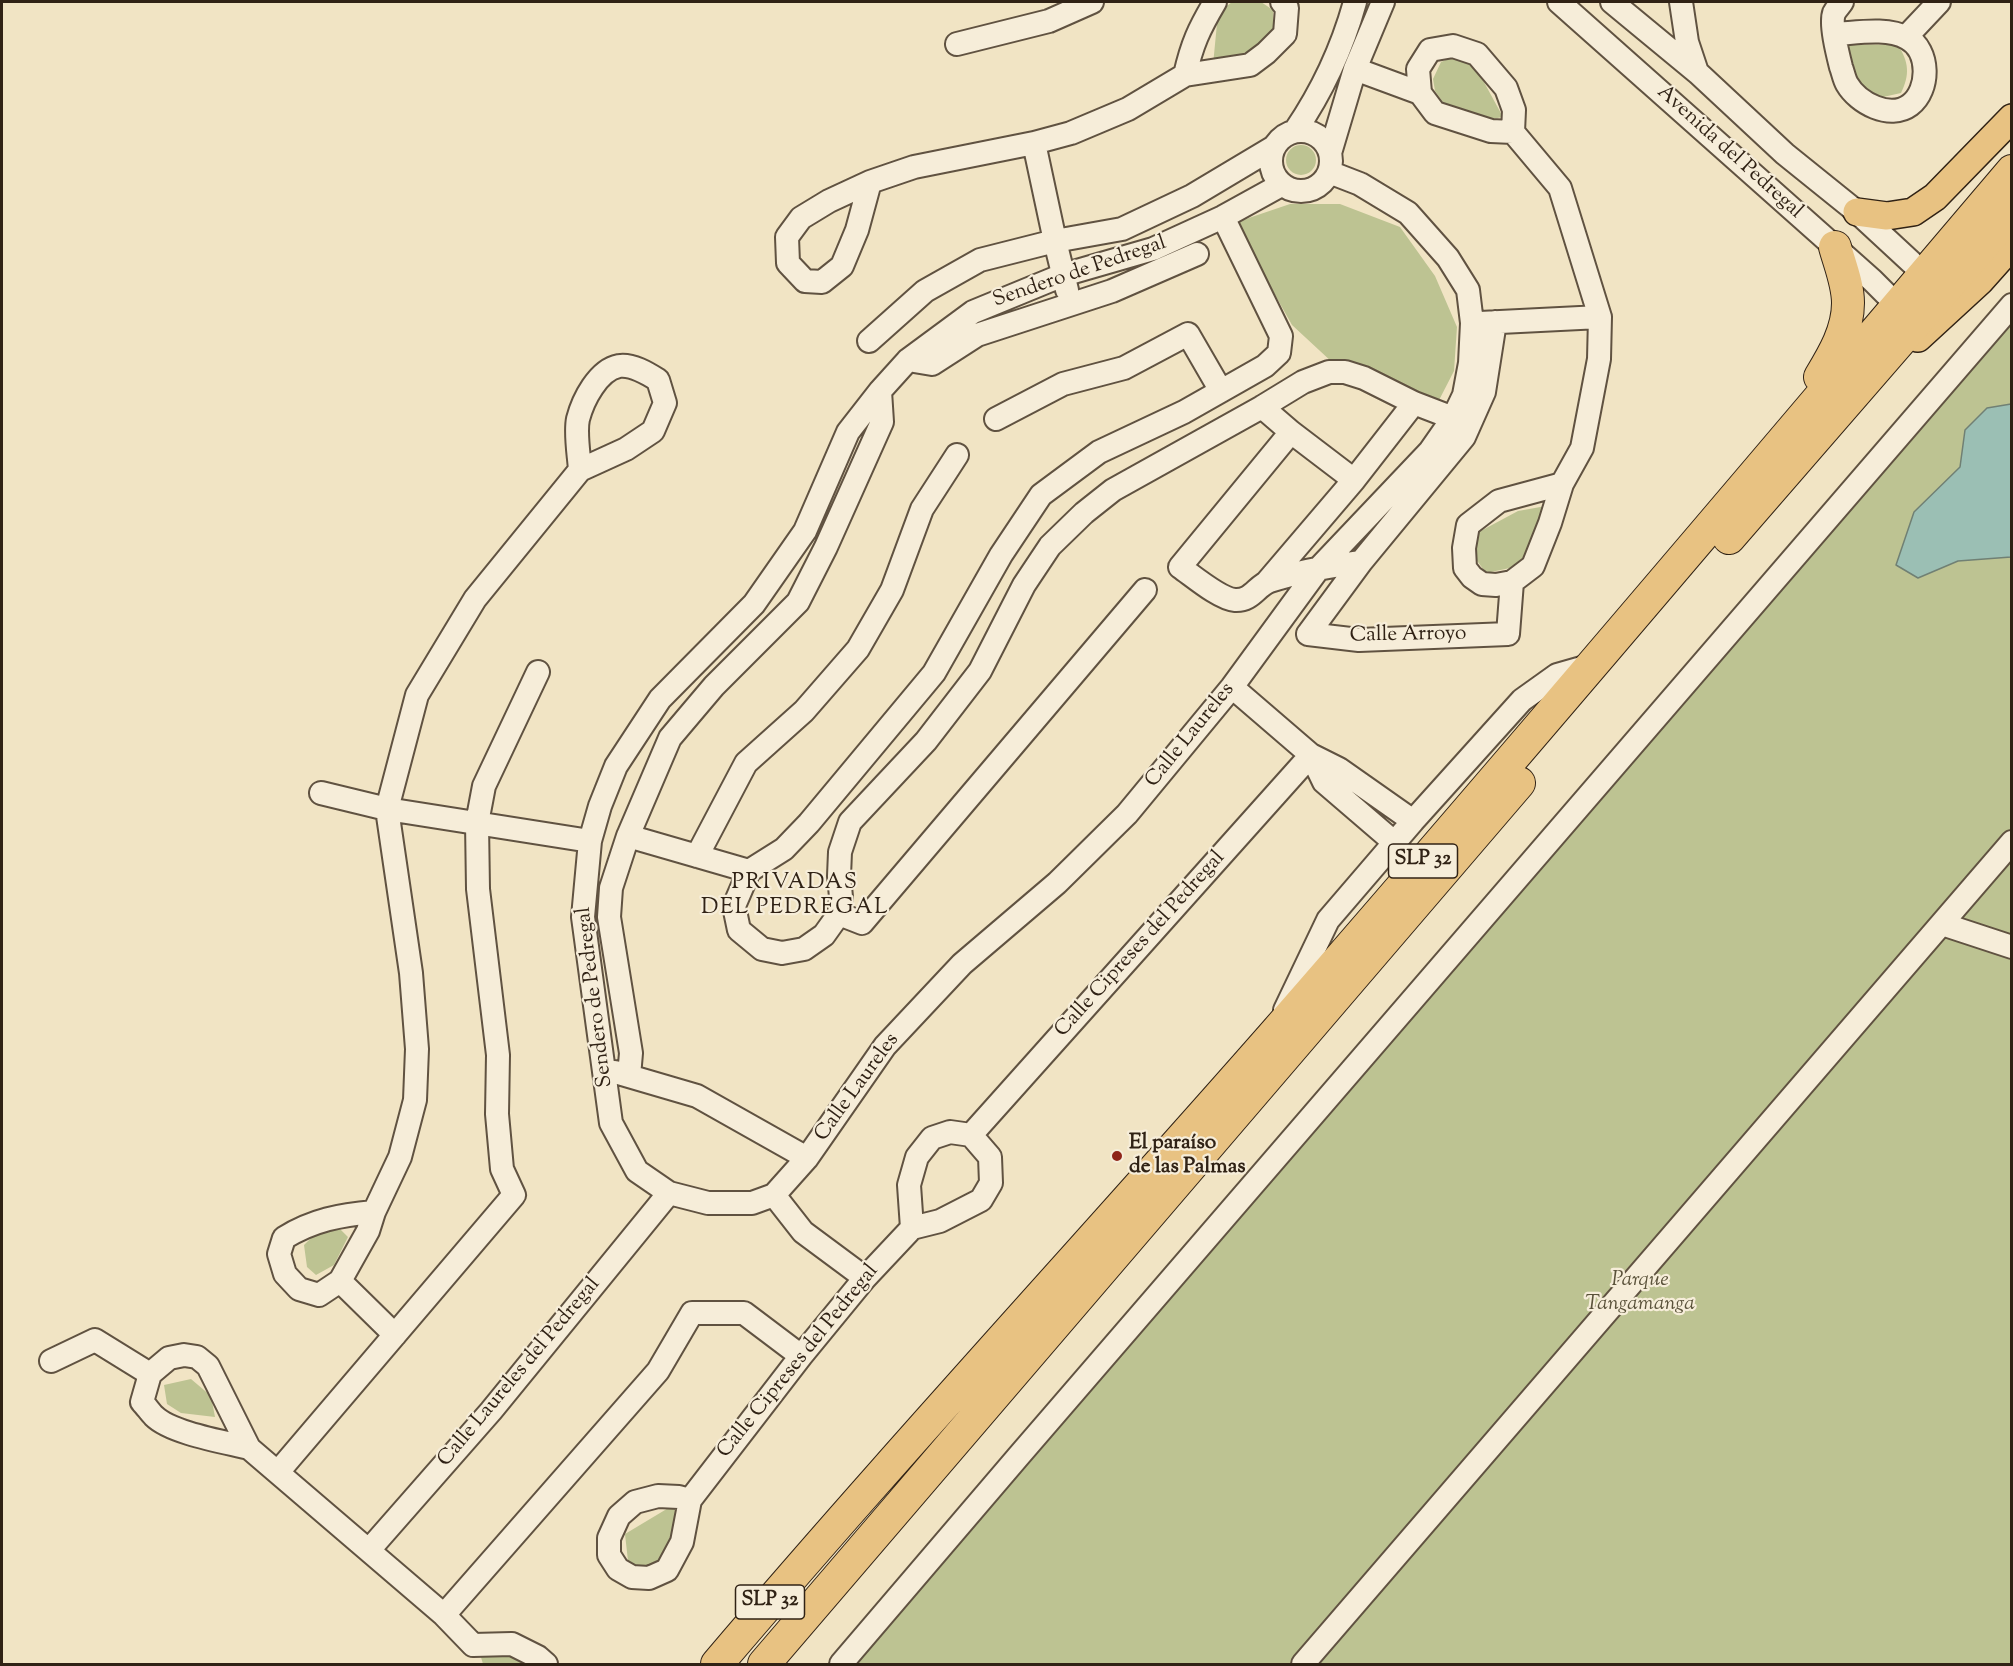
<!DOCTYPE html>
<meta charset="utf-8">
<style>
body{margin:0}
#map{position:relative;width:2013px;height:1666px;overflow:hidden;background:#f1e4c4;font-family:"Sorts Mill Goudy",serif}
canvas{display:block}
.frame{position:absolute;inset:0;border:3px solid #302215;pointer-events:none}
</style>
<div id="map">
<canvas width="2013" height="1666"></canvas>
<div class="frame"></div>
</div>
<script>
const ctx = document.querySelector('canvas').getContext('2d');
ctx.lineJoin = 'round';
function paint(path, color) {
  ctx.fillStyle = color;
  ctx.fill(path, 'evenodd');
}
function stroke(path, color, width, dash) {
  ctx.strokeStyle = color;
  ctx.lineWidth = width;
  ctx.lineCap = dash ? 'butt' : 'round';
  ctx.setLineDash(dash || []);
  ctx.stroke(path);
}
function label(font, color, halo, rows, align = 'center') {
  ctx.font = font + ' "Sorts Mill Goudy",serif';
  ctx.lineWidth = 4.5;
  ctx.setLineDash([]);
  ctx.textBaseline = 'middle';
  ctx.strokeStyle = halo;
  ctx.fillStyle = color;
  for (const [text, x, y, turn = 0] of rows) {
    ctx.save();
    ctx.translate(x, y);
    ctx.rotate((+turn || 0) * Math.PI / 180);
    ctx.textAlign = isNaN(turn) ? turn : align;
    if (halo) ctx.strokeText(text, 0, 0);
    ctx.fillText(text, 0, 0);
    ctx.restore();
  }
}
const green = new Path2D(`
 M 1232,2 L 1261,2 L 1273,10 L 1273,36 L 1249,51 L 1213,65 L 1218,13 Z
 M 1842,44 L 1898,45 C 1909,62 1910,75 1901,93 C 1895,94 1889,96 1883,97 C 1855,98 1849,64 1842,44 Z
 M 1460,54 L 1479,73 L 1503,117 L 1486,120 L 1447,108 L 1435,91 L 1433,79 L 1441,62 Z
 M1286 160a15 15 0 1 1 30 0a15 15 0 1 1-30 0Z
 M 1290,204 L 1340,204 L 1400,227 L 1435,276 L 1457,327 L 1454,371 L 1436,406 L 1333,363 L 1292,325 L 1242,236 L 1237,222 Z
 M 2011,292 L 2011,1664 L 827,1664 Z
 M 1546,506 L 1524,557 L 1510,568 L 1486,573 L 1475,558 L 1477,533 L 1518,511 Z
 M 338,1227 L 348,1237 L 334,1265 L 316,1275 L 307,1267 L 304,1245 L 315,1234 Z
 M 191,1379 L 211,1396 L 215,1417 L 181,1413 L 167,1404 L 164,1385 Z
 M 675,1504 L 674,1551 L 654,1566 L 637,1570 L 628,1561 L 625,1534 Z
 M 480,1654 L 513,1656 L 532,1664 L 483,1664 Z`);
const water = new Path2D(`
 M 2011,404 L 2011,557 L 1958,561 L 1918,578 L 1896,565 L 1914,512 L 1960,467 L 1965,430 L 1987,408 Z`);
const minor = new Path2D(`
 M 1559,2 L 1872,280 L 1898,306
 M 1612,2 L 1698,73 L 1785,154 L 1857,212 L 1924,274
 M 1681,2 L 1687,42 L 1697,72
 M 1835,34 C 1856,33 1887,27 1907,38 C 1930,50 1930,90 1910,105 C 1890,120 1858,103 1847,84 C 1844,79 1843,72 1841,67 C 1838,55 1830,24 1834,13 C 1836,9 1840,5 1842,2
 M 1906,37 L 1939,2
 M 957,44 L 1049,21 L 1092,2
 M 1355,69 L 1420,93
 M 1185,75 C 1192,44 1199,29 1215,2
 M1271 161a30 30 0 1 1 60 0a30 30 0 1 1-60 0Z
 M 1295,131 C 1323,90 1342,49 1355,2
 M 1513,132 L 1491,131 L 1435,113 L 1420,93 L 1418,69 L 1430,50 L 1453,46 L 1477,54 L 1506,88 L 1514,110 L 1513,132 L 1560,188 L 1600,317 L 1599,359 L 1582,448 L 1562,484 L 1550,523 L 1533,566 L 1512,582 L 1496,585 L 1482,584 L 1472,577 L 1465,568 L 1464,548 L 1468,525 L 1499,501 L 1562,484
 M 1034,143 L 1055,241 L 1067,290
 M 1330,153 L 1355,69 L 1383,2
 M 870,182 L 857,230 L 842,266 L 822,282 L 805,281 L 788,263 L 787,237 L 801,218 L 829,201 L 870,182 L 914,167 L 1034,143 L 1071,133 L 1128,109 L 1185,75 L 1250,65 L 1266,53 L 1285,34 L 1287,8 L 1282,2
 M 1281,185 L 1223,217 L 1153,249 L 1063,275 L 973,312 L 908,360 L 880,391 L 848,432 L 805,531 L 754,604 L 660,699 L 616,766 L 600,806 L 590,841 L 583,917 L 611,1123 L 637,1171 L 669,1193 L 708,1203 L 752,1203 L 774,1195 L 807,1158 L 885,1046 L 962,964 L 1057,883 L 1127,814 L 1232,687 L 1319,568 L 1430,451 L 1453,418 L 1464,395 L 1470,363 L 1472,323 L 1468,290 L 1448,258 L 1408,213 L 1360,184 L 1329,172
 M 1223,217 L 1281,336 L 1279,353 L 1265,366 L 1184,412 L 1099,452 L 1041,495 L 1001,555 L 934,673 L 809,823 L 784,849 L 749,871 L 734,906 L 739,930 L 762,949 L 782,953 L 804,949 L 824,935 L 839,914 L 841,897 L 839,876 L 840,852 L 850,822 L 926,741 L 980,671 L 1024,585 L 1050,546 L 1084,513 L 1113,490 L 1262,407 L 1303,382 L 1329,372 L 1345,372 L 1364,378 L 1414,403 L 1453,418 L 1464,437
 M 1480,323 L 1600,317
 M 869,341 L 925,291 L 980,260 L 1055,241 L 1122,229 L 1192,196 L 1274,147
 M 908,360 L 932,364 L 977,335 L 1112,291 L 1197,254
 M 1262,407 L 1291,432 L 1354,480
 M 996,419 L 1063,384 L 1124,368 L 1188,334 L 1221,391
 M 1291,432 L 1180,567 C 1193,576 1220,599 1235,600 C 1252,601 1256,586 1270,581 C 1300,571 1330,566 1361,562
 M 1267,582 L 1354,480 L 1414,403
 M 1308,634 L 1361,562 L 1464,437 L 1484,392 L 1495,322
 M 1308,634 L 1359,640 L 1508,634 L 1512,582
 M 1232,687 L 1311,755 L 1339,769 L 1413,821
 M 1311,755 L 1324,782 L 1395,843
 M 321,793 L 387,809 L 590,841
 M 628,836 L 749,871
 M 697,856 L 746,763 L 804,711 L 858,649 L 892,590 L 922,509 L 957,455
 M 839,914 L 862,923 L 1145,590
 M 1942,924 L 2012,947
 M 1285,1010 L 1328,920 L 1413,821 L 1522,700 L 1557,675 L 1592,665
 M 615,1072 L 697,1096 L 807,1158
 M 629,1076 L 631,1053 L 609,917 L 611,888 L 628,836 L 670,738 L 714,686 L 798,602 L 826,547 L 882,422 L 880,391
 M 971,1135 L 1311,755
 M 774,1195 L 803,1232 L 865,1278
 M 374,1212 C 340,1215 313,1220 284,1238 L 279,1254 L 285,1274 L 299,1289 L 319,1295 L 340,1281 L 368,1231 L 374,1212 L 400,1157 L 415,1100 L 417,1049 L 411,973 L 387,809 L 417,695 L 475,599 L 580,470 L 626,449 L 653,431 L 665,403 L 658,380 C 647,373 632,364 619,366 C 598,370 583,400 578,419 C 575,433 579,455 580,470
 M 340,1281 L 395,1335
 M 51,1361 L 95,1340 L 150,1374
 M 249,1448 C 225,1442 171,1433 154,1416 C 150,1412 146,1406 142,1402 L 150,1374 L 169,1358 L 184,1355 L 197,1357 L 208,1366 L 249,1448 L 444,1615 L 473,1645 L 512,1644 L 538,1657 L 546,1664
 M 278,1472 L 514,1195 L 502,1169 L 497,1114 L 498,1055 L 478,889 L 477,823 L 484,786 L 538,672
 M 690,1500 L 679,1497 L 658,1496 L 635,1502 L 619,1516 L 609,1538 L 609,1555 L 618,1569 L 632,1577 L 649,1578 L 667,1570 L 682,1542 L 690,1500 L 801,1356 L 865,1278 L 912,1228 L 940,1221 L 981,1200 L 991,1183 L 990,1157 L 971,1135 L 950,1132 L 932,1138 L 917,1157 L 909,1185 L 912,1228
 M 369,1550 L 491,1411 L 669,1193
 M 444,1615 L 658,1371 L 692,1313 L 744,1313 L 801,1356
 M 841,1664 L 1017,1458 L 2012,305
 M 1303,1664 L 2012,842`);
const major = new Path2D(`
 M 1857,212 L 1887,216 L 1913,212 L 1935,197 L 2012,118
 M 1918,338 L 1980,281 L 2012,245`);
const highway = new Path2D(`
 M 1820,377 C 1834,354 1848,330 1848,303 C 1848,284 1840,265 1835,247
 M 1729,538 L 2012,212
 M 717,1664 C 899,1450 1090,1244 1276,1032 C 1524,748 1767,459 2012,171
 M 764,1664 L 1519,783`);
const markers = [
 [1117,1156,6,"#8f2418"]
];
const shields = [
 [1423,861,69],
 [770,1602,69]
];
const shieldNames = [
 ["SLP 32",1423,861],
 ["SLP 32",770,1602]
];
const streetNames = [
 ["Avenida del Pedregal",1729,153,42],
 ["Sendero de Pedregal",1080,273,-19],
 ["Calle Arroyo",1408,636,-1],
 ["Calle Laureles",1191,736,-51],
 ["Calle Cipreses del Pedregal",1141,945,-48],
 ["Sendero de Pedregal",596,997,-97],
 ["Calle Laureles",858,1088,-54],
 ["Calle Cipreses del Pedregal",799,1362,-51],
 ["Calle Laureles del Pedregal",520,1373,-50]
];
const poiNames = [
 ["El paraíso",1129,1144],
 ["de las Palmas",1129,1168]
];
const parkNames = [
 ["Parque",1640,1281],
 ["Tangamanga",1640,1305]
];
const neighbourhoodNames = [
 ["PRIVADAS",795,884],
 ["DEL PEDREGAL",795,909]
];
paint(green, '#bdc392');
paint(water, '#9bbfb4');
stroke(water, '#708074', 1.5);
stroke(minor, '#605241', 26);
stroke(major, '#302215', 30);
stroke(highway, '#302215', 34);
stroke(minor, '#f6edd9', 22);
stroke(major, '#e8c282', 27);
stroke(highway, '#e8c282', 32);
for (const [x, y, r, color] of markers) {
  const dot = new Path2D();
  dot.arc(x, y, r, 0, 2 * Math.PI);
  ctx.fillStyle = color;
  ctx.fill(dot);
  stroke(dot, '#f6edd9', 2);
}
for (const [x, y, w] of shields) {
  const box = new Path2D();
  box.roundRect(x - w / 2, y - 17, w, 34, 4.5);
  ctx.fillStyle = '#f6edd9';
  ctx.fill(box);
  stroke(box, '#302215', 1.5);
}
label('bold 20px', '#302215', null, shieldNames);
label('21px', '#302215', '#f6edd9', streetNames);
label('bold 21px', '#302215', '#f6edd9', poiNames, 'left');
label('italic 21px', '#5a523a', '#f6edd9', parkNames);
ctx.letterSpacing = '1.5px';
label('22px', '#302215', '#f6edd9', neighbourhoodNames);
ctx.letterSpacing = '0px';
</script>
